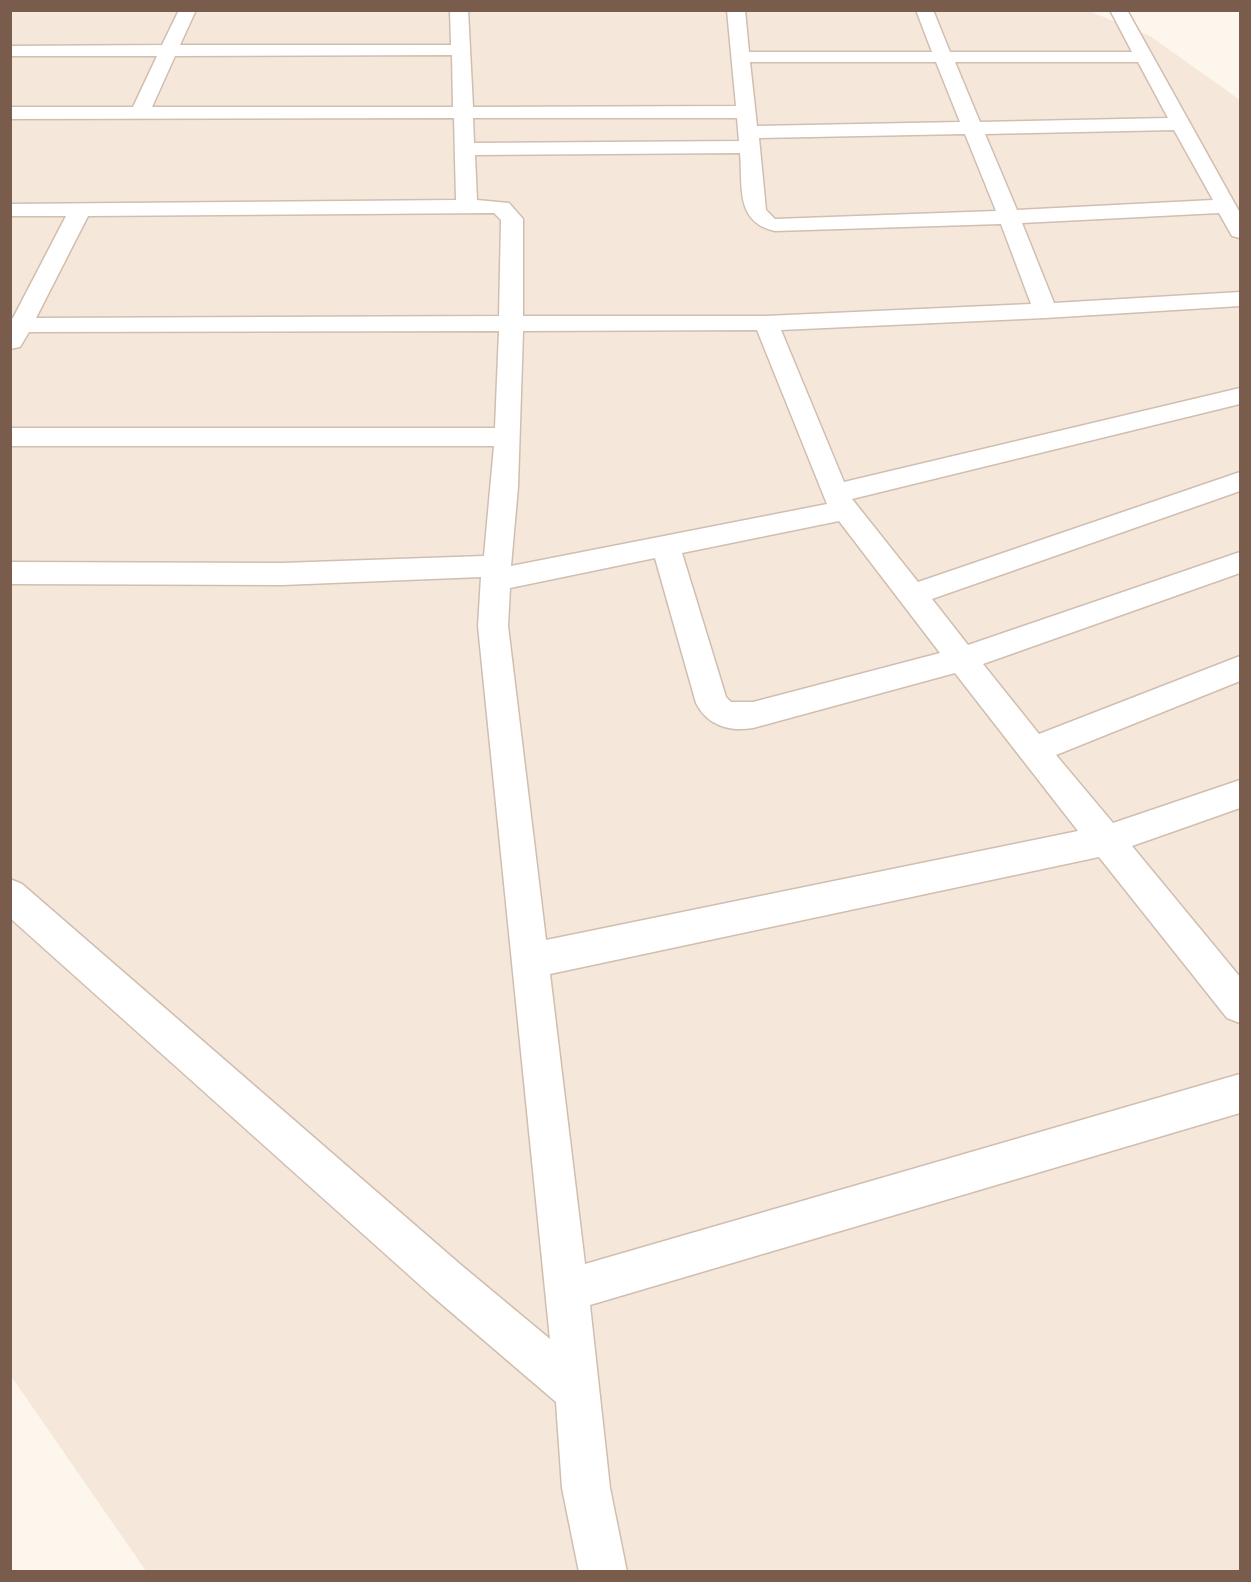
<!DOCTYPE html>
<style>
body{margin:0}
#map{position:relative;width:1251px;height:1582px;overflow:hidden;background:#fdf6ec;font-family:"IBM Plex Sans",sans-serif}
canvas{display:block}
.frame{position:absolute;inset:0;border:12px solid #7a5c4d;pointer-events:none}
</style>
<div id="map">
<canvas width="1251" height="1582"></canvas>
<div class="frame"></div>
</div>
<script>
const ctx = document.querySelector('canvas').getContext('2d');
ctx.lineJoin = 'round';
function paint(path, color) {
  ctx.fillStyle = color;
  ctx.fill(path, 'evenodd');
}
function stroke(path, color, width, dash) {
  ctx.strokeStyle = color;
  ctx.lineWidth = width;
  ctx.lineCap = dash ? 'butt' : 'round';
  ctx.setLineDash(dash || []);
  ctx.stroke(path);
}
const residential = new Path2D(`
 M 10,11 L 1089,11 L 1150,36 L 1240,100 L 1240,1571 L 146,1571 L 11,1376 Z`);
const minor = new Path2D(`
 M 179,10 L 196,10 L 180,45 L 451,45 L 450,10 L 468,10 L 473,107 L 736,106 L 727,10 L 745,10 L 749,52 L 932,52 L 916,10 L 933,10 L 950,52 L 1132,52 L 1110,10 L 1127,10 L 1240,213 L 1240,238 L 1232,236 L 1219,213 L 1022,223 L 1054,303 L 1240,292 L 1240,306 L 1045,318 L 781,330 L 844,482 L 1240,388 L 1240,404 L 852,499 L 918,582 L 1240,472 L 1240,491 L 932,599 L 968,645 L 1240,552 L 1240,573 L 983,664 L 1039,734 L 1240,656 L 1240,681 L 1056,755 L 1113,823 L 1240,780 L 1240,808 L 1132,846 L 1240,977 L 1240,1023 L 1227,1018 L 1099,857 L 550,974 L 585,1264 L 1240,1074 L 1240,1113 L 590,1305 L 610,1488 L 627,1572 L 579,1572 L 562,1488 L 556,1402 L 431,1295 L 10,918 L 10,879 L 22,884 L 461,1265 L 550,1339 L 478,626 L 481,577 L 282,585 L 10,584 L 10,562 L 282,563 L 484,556 L 494,446 L 10,446 L 10,428 L 495,428 L 499,331 L 29,332 L 20,347 L 10,349 L 10,318 L 13,318 L 66,216 L 10,216 L 10,204 L 456,200 L 454,118 L 10,119 L 10,107 L 133,107 L 157,56 L 10,56 L 10,46 L 162,45 ZM 452,55 L 453,107 L 152,107 L 175,56 ZM 750,62 L 936,62 L 960,122 L 757,126 ZM 955,62 L 1138,62 L 1168,118 L 980,122 ZM 473,118 L 737,118 L 739,141 L 474,143 ZM 1174,130 L 1213,200 L 1017,210 L 985,134 ZM 965,134 L 996,211 L 775,219 L 766,210 L 759,138 ZM 740,153 C 743,187 735,222 775,231 L 1001,224 L 1031,304 L 766,316 L 523,316 L 523,219 L 509,203 L 477,200 L 475,155 ZM 494,213 L 501,220 L 499,316 L 36,318 L 88,216 ZM 757,330 L 827,504 L 511,566 L 518,487 L 523,331 ZM 839,521 L 940,653 L 753,702 L 731,702 L 726,697 L 682,553 ZM 655,558 L 696,703 C 707,725 729,732 753,728 L 955,673 L 1078,831 L 546,940 L 508,626 L 510,588 Z`);
paint(residential, '#f5e8da');
stroke(minor, '#d1beb0', 3);
paint(minor, '#fff');
</script>
